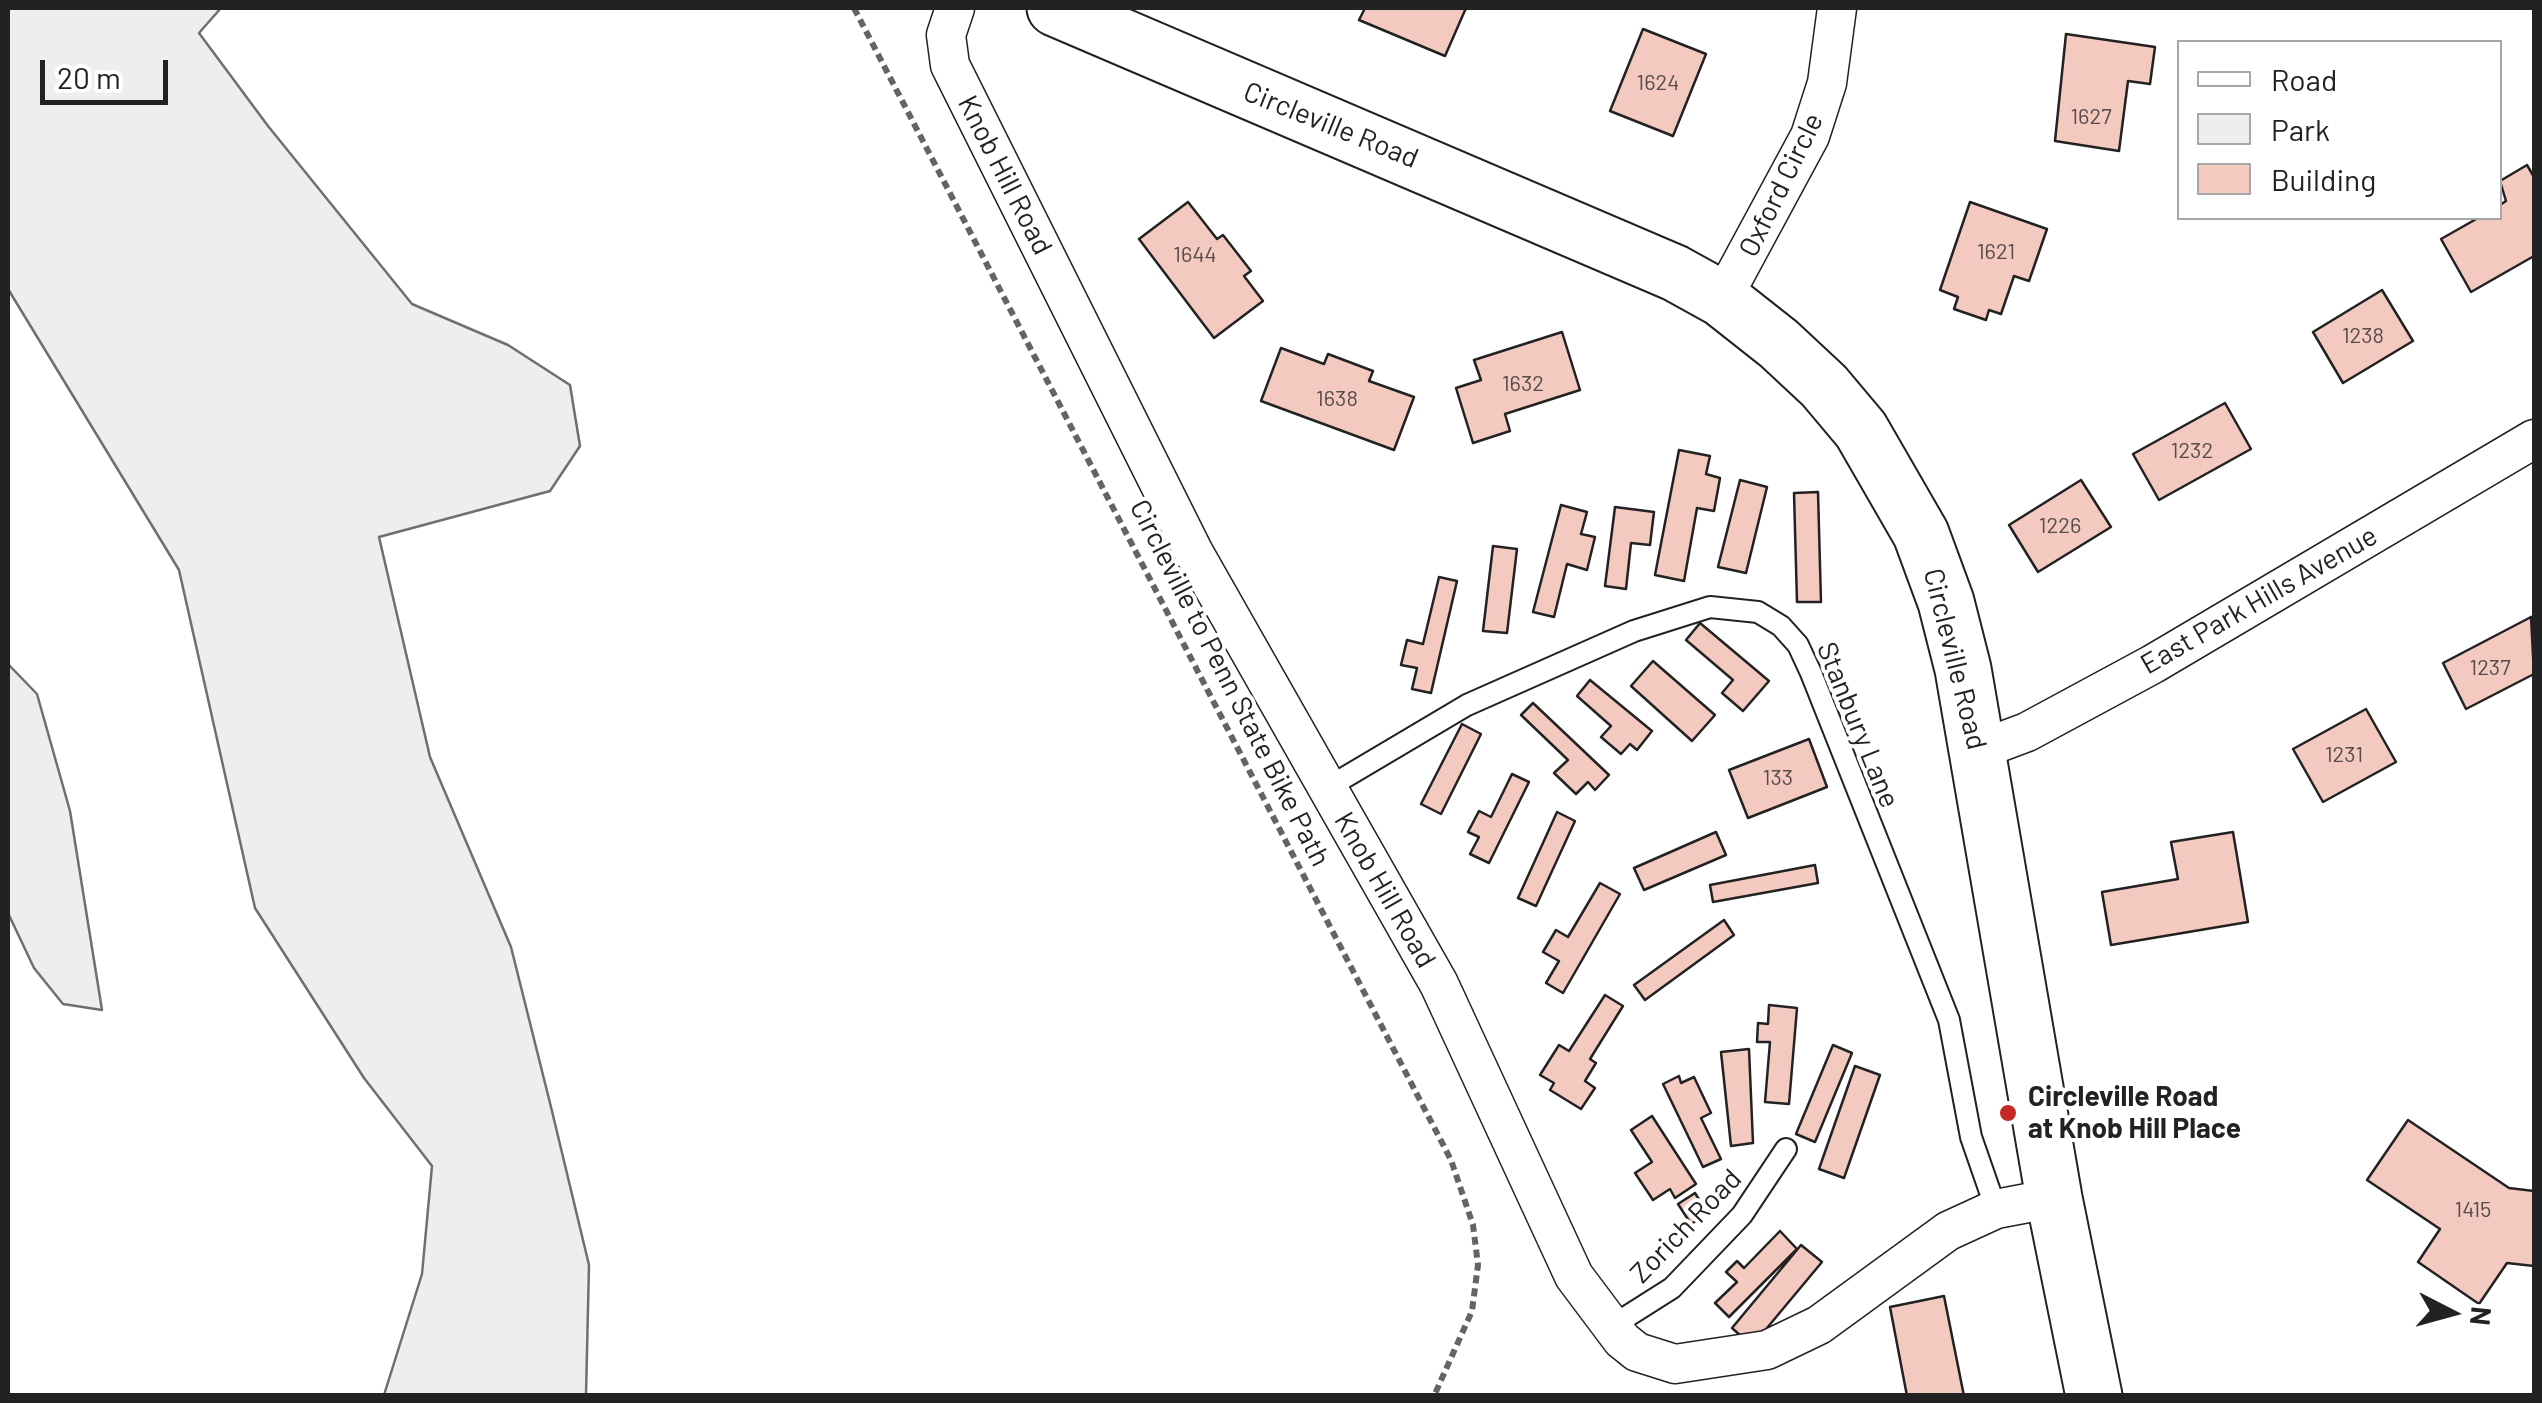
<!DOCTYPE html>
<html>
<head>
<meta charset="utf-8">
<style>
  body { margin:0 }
  #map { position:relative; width:2542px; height:1403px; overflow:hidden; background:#fff; font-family:Barlow,sans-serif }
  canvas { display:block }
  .frame { position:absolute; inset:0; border:10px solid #222; pointer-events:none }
  .legend { position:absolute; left:2177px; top:40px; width:325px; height:180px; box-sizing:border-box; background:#fff; border:2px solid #a7a7a7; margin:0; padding:12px 18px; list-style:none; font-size:30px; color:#222 }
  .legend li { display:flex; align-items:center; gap:20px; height:50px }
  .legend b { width:50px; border:2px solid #a7a7a7 }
  .north { position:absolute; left:2402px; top:1263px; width:100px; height:100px; -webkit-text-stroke:8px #fff; paint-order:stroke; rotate:96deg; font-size:28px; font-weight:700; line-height:40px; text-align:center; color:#222 }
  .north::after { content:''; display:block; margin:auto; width:35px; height:45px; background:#222; clip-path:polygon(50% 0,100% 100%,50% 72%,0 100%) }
  .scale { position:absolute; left:40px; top:60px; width:128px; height:45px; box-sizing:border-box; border:5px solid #222; border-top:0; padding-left:12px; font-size:30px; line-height:35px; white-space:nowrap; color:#222; -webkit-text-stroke:8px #fff; paint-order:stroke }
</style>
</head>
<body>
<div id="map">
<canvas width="2542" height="1403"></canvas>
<div class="frame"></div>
<ul class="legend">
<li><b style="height:12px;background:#fff"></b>Road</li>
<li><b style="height:28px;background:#eee"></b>Park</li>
<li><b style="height:28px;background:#f3c9c0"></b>Building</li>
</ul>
<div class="north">N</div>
<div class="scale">20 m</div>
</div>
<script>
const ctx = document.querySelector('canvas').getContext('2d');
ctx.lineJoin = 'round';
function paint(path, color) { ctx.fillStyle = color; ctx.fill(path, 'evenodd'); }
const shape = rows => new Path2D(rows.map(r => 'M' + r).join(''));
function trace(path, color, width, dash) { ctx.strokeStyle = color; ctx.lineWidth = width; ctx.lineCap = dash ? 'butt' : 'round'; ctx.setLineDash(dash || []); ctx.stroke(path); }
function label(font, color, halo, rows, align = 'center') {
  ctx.font = font + ' Barlow,sans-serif'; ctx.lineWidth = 8; ctx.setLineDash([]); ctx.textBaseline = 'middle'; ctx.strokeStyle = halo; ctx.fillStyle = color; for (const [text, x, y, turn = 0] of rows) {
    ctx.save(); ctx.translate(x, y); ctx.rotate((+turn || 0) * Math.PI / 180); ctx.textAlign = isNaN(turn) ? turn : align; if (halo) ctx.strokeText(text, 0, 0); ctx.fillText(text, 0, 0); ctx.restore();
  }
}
const green = shape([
  [8,8,221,8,199,33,268,126,412,304,508,345,570,385,580,446,550,491,379,537,430,757,511,947,551,1107,589,1265,586,1395,384,1395,422,1274,432,1166,364,1078,255,908,179,570,8,289,8,8],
  [8,664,37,694,70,811,102,1010,63,1004,34,968,8,913,8,664]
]);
paint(green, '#eee');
trace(green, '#6f6f6f', 2.5);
const building = shape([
  [1365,8,1466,8,1445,56,1359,20,1365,8],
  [1643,29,1706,54,1673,136,1610,111,1643,29],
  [2066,34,2155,47,2150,84,2128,81,2119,151,2055,141,2066,34],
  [2527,165,2534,177,2534,256,2471,292,2441,239,2478,218,2500,218,2500,205,2506,201,2500,181,2527,165],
  [1188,202,1217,239,1223,235,1251,271,1244,276,1263,301,1214,338,1139,239,1188,202],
  [1970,202,2047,229,2029,281,2014,276,2001,314,1989,310,1986,320,1954,309,1958,297,1940,290,1970,202],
  [2382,290,2413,341,2343,383,2313,332,2382,290],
  [1562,332,1580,390,1505,414,1510,431,1473,443,1456,388,1481,380,1474,360,1562,332],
  [1281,348,1324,364,1328,354,1373,371,1369,381,1414,397,1394,450,1261,401,1281,348],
  [2225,403,2251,449,2159,500,2133,454,2225,403],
  [1679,450,1710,456,1706,474,1720,478,1714,511,1697,508,1684,581,1655,575,1679,450],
  [1740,480,1767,487,1746,573,1718,567,1740,480],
  [2081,480,2111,527,2038,572,2009,525,2081,480],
  [1818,492,1821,602,1797,602,1794,493,1818,492],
  [1561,505,1587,512,1581,534,1595,537,1587,570,1567,564,1554,617,1533,612,1561,505],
  [1615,507,1654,512,1650,545,1631,543,1626,589,1605,586,1615,507],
  [1493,546,1517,549,1507,633,1483,631,1493,546],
  [1439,577,1457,581,1431,693,1412,689,1417,668,1401,665,1407,640,1423,644,1439,577],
  [2531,617,2534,674,2466,709,2443,663,2531,617],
  [1700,623,1769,681,1743,711,1722,693,1733,680,1686,640,1700,623],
  [1653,661,1715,715,1692,741,1631,686,1653,661],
  [1590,680,1652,731,1637,750,1630,744,1621,754,1601,737,1611,726,1577,696,1590,680],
  [1533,703,1609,775,1595,790,1588,782,1576,794,1554,773,1568,760,1521,715,1533,703],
  [2366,709,2396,762,2323,802,2293,749,2366,709],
  [1462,724,1481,734,1441,814,1421,804,1462,724],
  [1809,739,1827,787,1748,818,1729,770,1809,739],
  [1512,774,1529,782,1489,863,1470,854,1479,837,1468,832,1479,811,1491,817,1512,774],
  [1557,812,1575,821,1536,906,1518,898,1557,812],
  [1716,832,1726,855,1644,890,1634,868,1716,832],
  [2233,832,2248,922,2111,945,2102,892,2178,879,2171,842,2233,832],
  [1815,865,1818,883,1713,902,1710,885,1815,865],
  [1600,883,1620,894,1563,993,1546,983,1559,961,1543,952,1556,930,1568,937,1600,883],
  [1724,920,1734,935,1645,1000,1634,985,1724,920],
  [1605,995,1623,1006,1590,1059,1596,1063,1585,1081,1595,1088,1581,1109,1550,1090,1554,1083,1540,1075,1559,1045,1569,1051,1605,995],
  [1769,1005,1797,1008,1789,1104,1765,1102,1770,1042,1757,1042,1758,1023,1768,1024,1769,1005],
  [1833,1045,1852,1053,1815,1142,1796,1134,1833,1045],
  [1749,1049,1753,1143,1731,1146,1721,1052,1749,1049],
  [1855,1066,1880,1075,1844,1178,1819,1169,1855,1066],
  [1679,1076,1681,1083,1694,1077,1711,1113,1701,1118,1721,1159,1703,1167,1663,1084,1679,1076],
  [1652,1116,1696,1184,1675,1198,1670,1189,1653,1200,1635,1173,1652,1162,1631,1130,1652,1116],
  [2408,1120,2509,1188,2534,1191,2534,1266,2507,1263,2479,1304,2418,1262,2440,1229,2367,1180,2408,1120],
  [1695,1193,1708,1214,1691,1224,1678,1204,1695,1193],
  [1780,1231,1797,1249,1729,1317,1715,1303,1737,1282,1726,1272,1737,1261,1744,1268,1780,1231],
  [1801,1245,1822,1262,1752,1346,1732,1328,1801,1245],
  [1944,1296,1964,1396,1907,1396,1890,1307,1944,1296]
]);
paint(building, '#f3c9c0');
trace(building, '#222', 2.5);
const lane = shape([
  [1327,788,1467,705,1634,631,1710,607,1758,612,1781,626,1798,645,1811,673,1949,1020,1971,1137,1996,1209],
  [1612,1326,1672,1288,1742,1215,1786,1149]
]);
const street = shape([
  [955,8,946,35,950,65,1194,553,1439,984,1574,1276,1622,1340,1637,1352,1675,1364,1767,1350,1819,1325,1948,1231,1996,1209,2054,1198],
  [1722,299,1810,136,1827,83,1837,8],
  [1979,750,2027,732,2153,664,2534,439]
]);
const secondary = shape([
  [1055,8,1675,273,1722,299,1779,344,1824,386,1861,430,1921,534,1946,602,1963,669,2054,1198,2094,1396]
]);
trace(lane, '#222', 24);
trace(street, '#222', 41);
trace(secondary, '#222', 59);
trace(shape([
  [854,8,1451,1160,1473,1225,1478,1265,1472,1311,1434,1396]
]), '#646464', 6, [8, 5]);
trace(lane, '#fff', 20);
trace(street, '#fff', 38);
trace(secondary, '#fff', 55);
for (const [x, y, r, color] of [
  [2008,1113,10,"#c62828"]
]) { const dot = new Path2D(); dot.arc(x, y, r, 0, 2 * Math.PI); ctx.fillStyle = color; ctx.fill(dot); trace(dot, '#fff', 4); }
label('22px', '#564c4a', null, [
  ["1624",1658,83],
  ["1627",2091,117],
  ["1621",1996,252],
  ["1644",1195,255],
  ["1238",2363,336],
  ["1632",1523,384],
  ["1638",1337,399],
  ["1232",2192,451],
  ["1226",2060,526],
  ["1237",2490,668],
  ["1231",2344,755],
  ["133",1778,778],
  ["1415",2473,1210]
]);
label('28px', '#222', '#fff', [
  ["Circleville Road",1331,125,22],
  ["Knob Hill Road",1005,175,63],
  ["Oxford Circle",1781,185,-64],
  ["East Park Hills Avenue",2259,600,-30],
  ["Circleville Road",1955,659,76],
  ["Circleville to Penn State Bike Path",1230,683,63],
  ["Stanbury Lane",1858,725,68],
  ["Knob Hill Road",1385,890,60],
  ["Zorich Road",1686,1226,-46]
]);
label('bold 28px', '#222', '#fff', [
  ["Circleville Road",2028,1097],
  ["at Knob Hill Place",2028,1129]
], 'left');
</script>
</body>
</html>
